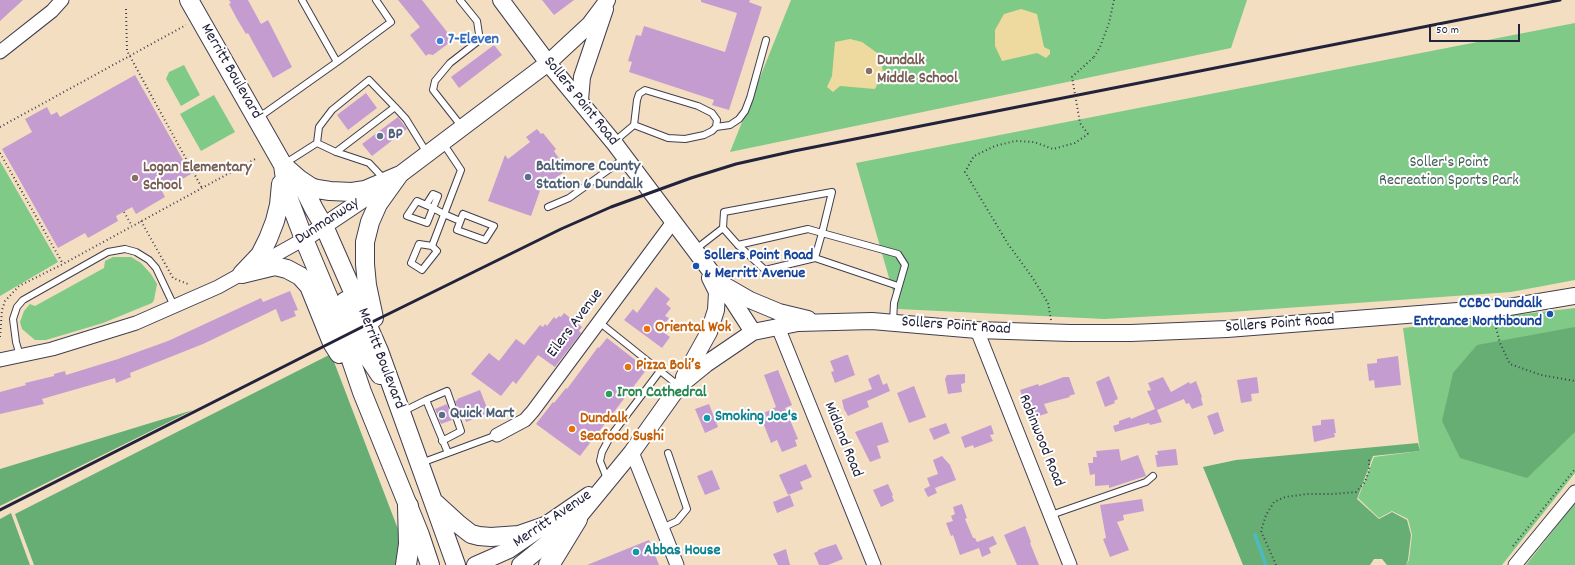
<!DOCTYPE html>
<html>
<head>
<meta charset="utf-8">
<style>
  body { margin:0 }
  #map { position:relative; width:1575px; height:565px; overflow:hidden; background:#f3dec2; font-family:Dekko,sans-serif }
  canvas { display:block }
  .scale { position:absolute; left:1429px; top:24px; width:91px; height:18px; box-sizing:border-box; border:2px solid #22223b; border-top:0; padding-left:5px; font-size:12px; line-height:14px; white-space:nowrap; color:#22223b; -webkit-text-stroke:3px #fff; paint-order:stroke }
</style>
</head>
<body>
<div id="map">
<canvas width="1575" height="565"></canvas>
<div class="scale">50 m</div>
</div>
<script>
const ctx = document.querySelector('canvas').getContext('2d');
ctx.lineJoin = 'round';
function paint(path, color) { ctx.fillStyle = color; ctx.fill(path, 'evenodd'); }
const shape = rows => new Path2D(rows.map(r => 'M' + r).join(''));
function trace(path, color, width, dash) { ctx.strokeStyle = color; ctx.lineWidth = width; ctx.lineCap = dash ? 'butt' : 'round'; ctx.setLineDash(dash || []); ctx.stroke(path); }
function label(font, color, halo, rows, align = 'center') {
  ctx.font = font + ' Dekko,sans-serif'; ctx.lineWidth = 4; ctx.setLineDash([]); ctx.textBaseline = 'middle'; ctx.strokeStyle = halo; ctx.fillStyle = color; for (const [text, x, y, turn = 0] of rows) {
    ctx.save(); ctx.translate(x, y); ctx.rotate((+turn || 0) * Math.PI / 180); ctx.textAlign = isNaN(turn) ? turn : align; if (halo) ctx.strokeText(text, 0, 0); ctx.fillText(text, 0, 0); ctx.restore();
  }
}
paint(shape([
  [791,0,1247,0,1231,48,730,152],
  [1575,23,1575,280,1511,292,1230,312,1104,319,898,309,856,163],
  [184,65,200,95,181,106,166,79,169,72],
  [214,95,235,132,201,151,180,114],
  [0,161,58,262,0,296,0,298],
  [113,257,131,257,141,263,151,274,157,284,154,300,152,303,103,323,46,340,35,340,22,329,20,322,24,311,30,304,35,306,104,268,105,261],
  [1575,308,1575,473,1502,565,1406,565,1409,560,1412,535,1408,519,1392,511,1379,518,1358,498,1374,457,1420,451,1403,328],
  [1575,503,1575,565,1526,565]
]), '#7fca87');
paint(shape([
  [1575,327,1575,432,1527,478,1460,458,1442,421,1453,373,1477,345],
  [331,354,401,537,399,565,34,565,15,514],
  [193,410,0,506,0,469],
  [1418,443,1420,451,1373,456,1357,499,1379,519,1392,512,1407,520,1411,535,1408,560,1406,565,1387,565,1382,559,1374,559,1370,565,1243,565,1203,467,1236,460],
  [11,513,30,565,0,565,0,519]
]), '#67ae74');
paint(shape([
  [1021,9,1037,14,1044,47,1050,50,1050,54,1046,58,1037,53,1002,61,995,46,995,30,1004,14],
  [850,39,862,42,880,55,883,72,875,89,840,86,833,92,827,87,832,76,835,42]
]), '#eeda9e');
trace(shape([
  [1255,535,1266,565]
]), '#4cbac3', 3.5);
paint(shape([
  [0,0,23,0,0,21],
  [229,0,248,0,261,24,268,20,292,67,273,78,254,44,248,33,246,34,237,19,229,4,231,3],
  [398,0,422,0,451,37,448,39,449,43,433,55,428,54,426,56,410,35,420,27],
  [542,0,574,0,554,15],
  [701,0,750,0,749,2,762,7,729,110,712,105,714,100,629,72,632,62,628,61,636,35,641,36,644,26,725,52,737,13,701,2],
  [494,45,502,55,459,88,451,77],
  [135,75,191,174,162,191,165,197,136,214,132,207,116,216,118,221,88,238,85,233,58,248,2,149,32,132,25,119,47,107,51,115,57,112,60,117],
  [366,93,377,108,348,130,337,115],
  [398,117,407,129,372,156,362,144],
  [537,129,541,134,543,133,556,149,554,151,567,170,541,188,531,216,488,201,505,155,508,159,530,142,526,137],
  [656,287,670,299,666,304,671,308,665,316,669,318,660,330,670,337,662,348,624,320,633,309,637,313],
  [290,291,298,310,294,311,296,316,281,322,276,309,203,344,130,373,131,377,116,383,115,378,42,399,44,404,0,414,0,392,26,385,25,383,54,376,54,374,65,371,66,375,118,359,168,341,261,298,263,302],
  [564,313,582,327,579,331,581,333,555,367,538,355,516,384,513,381,501,396,471,374,489,353,499,361,516,339,524,345,540,325,543,327,545,324,547,326,554,317,556,319,559,316,561,317],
  [607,338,647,369,580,456,536,424,553,402,554,403,566,388,567,389,598,347,599,348],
  [846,355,848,355,855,375,835,383,831,372,834,371,830,361],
  [1398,356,1401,385,1375,388,1374,380,1369,381,1367,364,1377,363,1377,359],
  [778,370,792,405,785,408,798,439,795,440,797,446,782,452,777,440,771,443,760,415,776,407,764,375],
  [879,374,883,385,887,383,890,391,867,401,869,407,848,416,844,409,842,400,872,389,868,379],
  [965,374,965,383,961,384,962,392,948,394,945,379,947,375],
  [1109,376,1118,399,1114,401,1115,403,1105,407,1096,382],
  [1064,377,1069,377,1075,394,1069,396,1070,397,1044,404,1048,413,1033,418,1032,414,1029,415,1020,390,1038,384,1039,386],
  [1163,377,1171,392,1189,382,1190,384,1196,381,1202,397,1201,398,1203,405,1192,409,1189,403,1186,404,1184,399,1157,410,1162,422,1150,425,1149,423,1115,432,1113,426,1119,424,1119,421,1130,417,1131,419,1155,409,1147,391,1151,390,1148,383],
  [1257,377,1259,393,1251,394,1252,401,1241,403,1237,380],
  [914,386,926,417,909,423,897,393],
  [480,390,489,413,466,422,464,416,461,417,455,401,458,400,457,399],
  [447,404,452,420,441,424,435,409],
  [709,404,718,427,705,433,695,409],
  [1218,412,1224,431,1214,435,1207,416],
  [1334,419,1336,433,1334,433,1335,437,1314,442,1312,426,1321,425,1321,420],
  [882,422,889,442,877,446,881,458,870,462,855,432],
  [946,423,950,433,934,440,929,429],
  [991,425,994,434,990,435,993,441,974,448,973,445,965,448,961,437],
  [1119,449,1121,461,1138,455,1146,476,1109,488,1109,485,1095,486,1095,474,1090,475,1088,463,1093,463,1093,457,1097,457,1096,451],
  [1176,449,1178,465,1157,467,1155,455,1158,455,1157,451],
  [942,456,950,465,956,480,935,488,937,493,928,497,924,489,930,486,927,478,938,474,933,460],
  [806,464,812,477,800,482,803,489,788,495,779,475],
  [712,470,720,489,705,495,697,476],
  [888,484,893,495,892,496,894,501,881,507,873,490],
  [790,495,794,506,777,513,773,502],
  [1142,499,1144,511,1123,515,1124,520,1117,522,1129,550,1110,557,1103,539,1106,538,1100,505],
  [962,504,967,518,965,519,973,538,975,538,977,542,993,536,997,544,989,548,991,553,982,557,979,548,960,555,953,535,951,536,946,523,953,521,951,516,955,514,953,507],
  [1025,526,1031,542,1030,543,1039,565,1017,565,1004,535],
  [649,540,659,565,587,565],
  [836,544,843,559,828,565,819,565,814,553,818,551,818,550],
  [786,549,790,565,778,565,773,554]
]), '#c59cd0');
const service = shape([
  [460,0,477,21,479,34,477,42,450,63,435,81,433,90,462,127],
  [337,62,391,22,376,0],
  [258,118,337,62,302,0],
  [716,127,730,125,739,119,745,111,750,98,766,40],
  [615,141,634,125,637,100,639,94,645,90,698,106,712,113,717,120,716,127,712,131,704,135,685,139,668,138,634,125],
  [317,143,319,127,332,110,369,80,395,107],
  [336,152,395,107,406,119,427,153],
  [284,164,317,143,336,152,369,163,385,180],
  [426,205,433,194,438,196,433,208,427,223,407,216,417,201,426,205,433,208,444,214,460,221],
  [548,207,569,198,625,158],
  [463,214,494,226,485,240,457,230,463,214],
  [723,228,738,245,765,270,815,258],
  [432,246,419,244,411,263,422,270,437,251,432,246,461,170,443,143],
  [696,249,723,228,724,212,832,192,822,233,808,229,738,245],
  [599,322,679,386],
  [893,322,894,303,905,265,898,254,822,233,815,258,898,286],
  [20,356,16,342,13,319,17,307,23,300,108,252,125,249,136,252,149,260,156,268,174,306],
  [426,400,447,391,461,431,442,441],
  [402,412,426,400,448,453],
  [421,463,497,435],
  [608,481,600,461,602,452,610,437,660,371],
  [1051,515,1146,482,1153,476],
  [662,528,677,521,687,509,668,453]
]);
const minor = shape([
  [0,52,52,11,62,0],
  [778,327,874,565],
  [977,330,1070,565],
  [0,360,52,349,136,323,218,287,304,239],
  [497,435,525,420,533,411,673,222],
  [632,452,677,565],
  [1515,565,1575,492]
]);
const tertiary = shape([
  [501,0,548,63,615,144,733,301,753,332],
  [580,100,582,77,605,9],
  [304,239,398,176,548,63,590,24,605,4,607,0],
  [724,285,750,300,779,312,808,319],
  [684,377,709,332,716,310,717,292,710,278],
  [475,565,509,550,589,495],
  [520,565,577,519,632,452,679,386,706,364,753,332,798,323,872,321,977,330,1070,333,1131,333,1227,329,1509,307,1575,296]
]);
const secondary = shape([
  [189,0,283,165,299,179,314,209,324,226,379,351,456,565],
  [283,165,287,194,304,239,335,313,362,392,420,535,430,565],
  [299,179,311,187,317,189,330,191,352,192,365,190,398,176],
  [242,274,275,266,287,269,300,276,309,286,332,343,339,354],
  [242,274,260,255,268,239,275,221,279,205,281,184],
  [345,301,366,354,380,375],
  [374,318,367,285,365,264,365,242,370,222,378,204,398,176],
  [435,503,457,523,471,534,479,536,491,537,519,535,545,526]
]);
const primary = shape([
  [406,565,409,544,408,506],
  [549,565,577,519]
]);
trace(service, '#413e4f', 8);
trace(minor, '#413e4f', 15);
trace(tertiary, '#413e4f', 18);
trace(secondary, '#413e4f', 20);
trace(primary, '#413e4f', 22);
trace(shape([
  [126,9,127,51,202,188],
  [1094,57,1100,47,1109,23,1114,0],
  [0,127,186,25],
  [0,153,63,264],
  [124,212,132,226],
  [141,221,173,278,188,284],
  [1051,320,1048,303,1032,277,1008,244,965,172,974,156,995,146,1015,141,1034,142,1053,149,1075,143,1088,134],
  [1496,328,1500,343,1510,364,1541,375,1575,381],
  [0,337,2,310,5,301,19,286,63,264,257,158],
  [1513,546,1575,469],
  [1276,565,1261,531,1266,515,1274,502,1285,497,1307,494,1333,494,1356,492,1365,482,1369,471,1369,459]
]), '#413e4f', 2, [1, 3]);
trace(service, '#fff', 6);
trace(minor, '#fff', 13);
trace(tertiary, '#fff', 16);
trace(secondary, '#fff', 18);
trace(primary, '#fff', 20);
trace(shape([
  [0,510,368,324,561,229,611,207,691,178,736,164,794,151,1560,0]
]), '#22223b', 3);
trace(shape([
  [1088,134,1080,123,1072,77,1094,57]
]), '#413e4f', 2, [1, 3]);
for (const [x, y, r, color] of [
  [440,41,4,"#3f7fe0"],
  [869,71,4,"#8d6e63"],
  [380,136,4,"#5c6f8a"],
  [528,177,4,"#5c6f8a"],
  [135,178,4,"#8d6e63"],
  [696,266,4,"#1a4fb4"],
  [1550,314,4,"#1a4fb4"],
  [647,329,4,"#e8710a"],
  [628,367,4,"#e8710a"],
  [609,394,4,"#2e9e5b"],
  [442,415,4,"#5c6f8a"],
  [707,418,4,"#0f9aa8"],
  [572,429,4,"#e8710a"],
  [636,552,4,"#0f9aa8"]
]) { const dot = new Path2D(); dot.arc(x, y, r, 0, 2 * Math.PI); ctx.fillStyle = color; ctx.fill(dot); trace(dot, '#fff', 1.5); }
label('bold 16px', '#366cbe', '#fff', [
  ["7-Eleven",448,41]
], 'left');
label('bold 16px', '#785e54', '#fff', [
  ["Dundalk",877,62],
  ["Middle School",877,80],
  ["Logan Elementary",143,169],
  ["School",143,187]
], 'left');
label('16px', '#22223b', '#fff', [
  ["Merritt Boulevard",230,72,60],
  ["Sollers Point Road",580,102,51],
  ["Dunmanway",328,222,-33],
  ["Eilers Avenue",576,324,-53],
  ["Sollers Point Road",1280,325,-4],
  ["Sollers Point Road",956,327,4],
  ["Merritt Boulevard",380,359,69],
  ["Midland Road",842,440,68],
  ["Robinwood Road",1040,441,68],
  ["Merritt Avenue",553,520,-34]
]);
label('bold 16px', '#4e5e75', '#fff', [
  ["BP",388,136],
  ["Baltimore County",536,168],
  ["Station 6 Dundalk",536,186],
  ["Quick Mart",450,415]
], 'left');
label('16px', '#435d56', '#fff', [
  ["Soller's Point",1449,164],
  ["Recreation Sports Park",1449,182]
]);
label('bold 16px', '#164399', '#fff', [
  ["Sollers Point Road",704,257],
  ["& Merritt Avenue",704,275],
  ["CCBC Dundalk",1542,305,"right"],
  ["Entrance Northbound",1542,323,"right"]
], 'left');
label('bold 16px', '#c56008', '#fff', [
  ["Oriental Wok",655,329],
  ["Pizza Boli’s",636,367],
  ["Dundalk",580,420],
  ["Seafood Sushi",580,438]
], 'left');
label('bold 16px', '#27864d', '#fff', [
  ["Iron Cathedral",617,394]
], 'left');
label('bold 16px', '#0d838f', '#fff', [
  ["Smoking Joe's",715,418],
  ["Abbas House",644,552]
], 'left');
</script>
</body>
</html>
